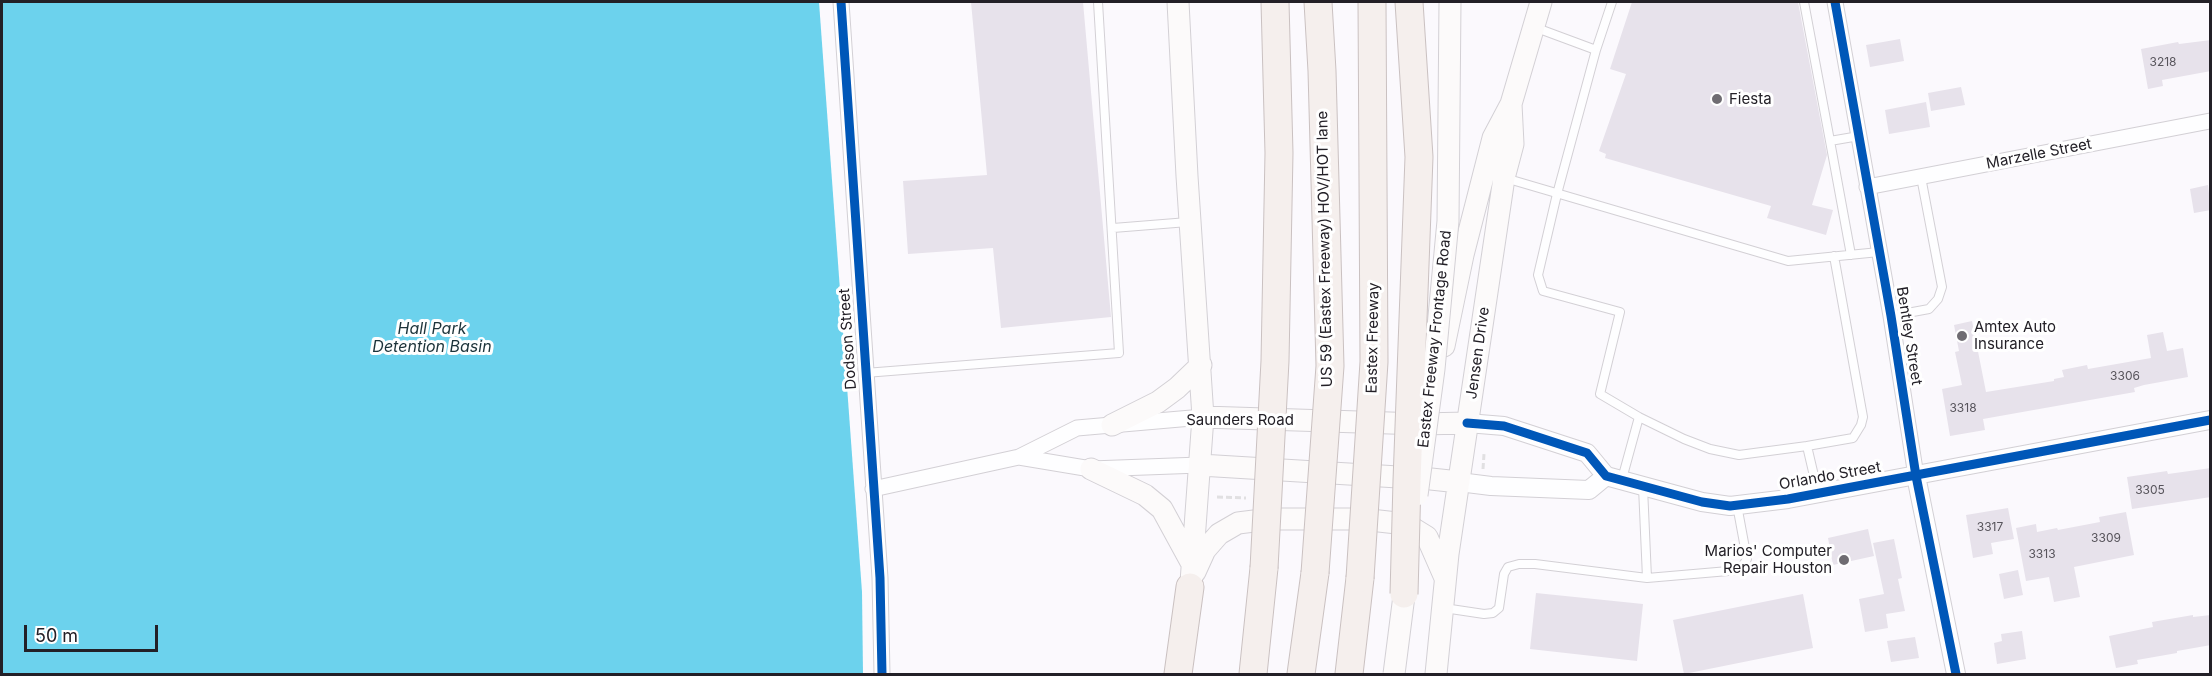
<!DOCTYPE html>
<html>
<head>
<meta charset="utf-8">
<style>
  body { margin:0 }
  #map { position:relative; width:2212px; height:676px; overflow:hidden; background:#fbf9fd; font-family:Inter,sans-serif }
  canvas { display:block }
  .frame { position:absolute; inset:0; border:3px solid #232027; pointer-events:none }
  .scale { position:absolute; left:24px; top:625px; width:134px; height:27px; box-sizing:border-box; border:3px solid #232027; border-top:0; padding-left:8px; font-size:18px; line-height:21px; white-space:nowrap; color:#232027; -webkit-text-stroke:4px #fff; paint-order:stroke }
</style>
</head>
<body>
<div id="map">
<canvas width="2212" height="676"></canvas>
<div class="frame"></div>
<div class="scale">50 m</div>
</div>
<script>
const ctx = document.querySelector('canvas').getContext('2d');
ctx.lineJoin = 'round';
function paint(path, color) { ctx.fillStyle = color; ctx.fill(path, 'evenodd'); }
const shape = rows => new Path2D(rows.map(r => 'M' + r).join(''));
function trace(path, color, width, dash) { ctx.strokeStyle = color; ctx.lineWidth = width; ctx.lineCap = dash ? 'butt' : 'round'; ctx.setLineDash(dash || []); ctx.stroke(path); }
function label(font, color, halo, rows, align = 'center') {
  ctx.font = font + ' Inter,sans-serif'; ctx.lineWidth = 6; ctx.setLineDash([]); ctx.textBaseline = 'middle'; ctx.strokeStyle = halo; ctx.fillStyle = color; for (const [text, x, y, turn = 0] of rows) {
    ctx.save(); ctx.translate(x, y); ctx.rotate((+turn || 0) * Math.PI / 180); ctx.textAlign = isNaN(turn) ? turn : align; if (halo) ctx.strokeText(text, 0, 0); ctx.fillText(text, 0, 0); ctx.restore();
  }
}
paint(shape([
  [2,2,819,2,862,592,863,674,2,674]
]), '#6cd2ed');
paint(shape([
  [971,2,1083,2,1111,317,1001,328,993,248,908,254,903,181,987,175],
  [1632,2,1798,2,1827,155,1812,205,1833,210,1826,235,1767,218,1771,206,1605,158,1606,154,1599,151,1626,74,1610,69],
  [1900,39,1904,61,1870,67,1866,45],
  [2211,40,2211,71,2162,80,2163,86,2148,89,2141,49,2178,42,2179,44],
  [1961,87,1965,105,1931,111,1928,93],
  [1926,102,1930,127,1889,134,1885,110],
  [2208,185,2211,210,2194,213,2190,189],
  [1972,321,1986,392,2054,381,2054,379,2064,377,2062,370,2087,365,2088,369,2151,358,2147,335,2163,332,2167,351,2183,348,2188,377,2144,385,2134,388,2135,392,1983,419,1985,430,1950,436,1942,389,1962,385,1955,352,1959,351,1954,325],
  [2211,468,2211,497,2132,509,2127,477,2167,471,2168,474],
  [2008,508,2014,539,1991,543,1993,554,1973,558,1966,515],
  [2126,512,2134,555,2074,567,2080,597,2054,602,2049,577,2026,581,2016,528,2036,524,2037,532,2057,528,2058,530,2100,522,2099,517],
  [1868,529,1874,556,1833,565,1828,538],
  [1894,539,1902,578,1898,579,1905,611,1886,614,1888,628,1865,632,1859,599,1884,594,1873,543],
  [2018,570,2023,595,2004,599,1999,574],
  [1536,593,1643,604,1637,661,1530,649],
  [1803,594,1813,648,1684,674,1673,620],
  [2193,615,2193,617,2211,615,2211,645,2177,651,2177,653,2137,660,2138,664,2116,668,2109,636,2153,627,2152,622],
  [2022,631,2026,659,1997,664,1994,643,2002,641,2001,634],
  [1915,637,1919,658,1891,662,1887,641]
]), '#e7e2eb');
const service = shape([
  [1804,2,1830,141],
  [1534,27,1596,50,1557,194,1538,275,1543,291,1620,312,1600,394,1639,417,1684,439,1710,449,1739,455,1807,446,1818,493],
  [1596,50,1612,2],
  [1505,178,1788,261,1879,252],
  [1113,228,1188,222],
  [1851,255,1830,141,1859,136],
  [1891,316,1929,309,1938,299,1942,287,1921,177],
  [865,373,1119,353,1098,2],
  [1807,446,1853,438,1861,425,1863,417,1834,256],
  [1622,479,1639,417],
  [1643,487,1647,578],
  [1444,608,1484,614,1493,613,1499,608,1504,574,1508,567,1519,564,1535,564,1647,578,1740,570,1747,559,1737,505]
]);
const minor = shape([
  [841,2,880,578,882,674],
  [1835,2,1891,316,1916,476],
  [1867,187,2210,121],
  [1019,457,1091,469,1200,465],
  [873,489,1019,457,1077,428,1203,417]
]);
const tertiary = shape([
  [1467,423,1504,426,1587,453,1606,476,1702,502,1730,506,1788,499,2210,420],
  [1916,476,1956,674],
  [1459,482,1491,486,1589,490,1606,476]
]);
const secondary = shape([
  [1178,2,1187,176,1203,417,1191,582,1187,600],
  [1444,346,1463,255,1493,138,1511,104,1541,2],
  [1203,417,1421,424,1467,423],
  [1112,425,1158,402,1177,388,1201,365],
  [1200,465,1431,479,1459,482],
  [1091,469,1145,495,1162,509,1192,564],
  [1195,572,1205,550,1219,534,1238,523,1270,519,1361,519,1406,524,1427,537,1445,578],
  [1436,674,1448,554,1504,178,1513,144,1511,104]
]);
const motorway = shape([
  [1178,674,1190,587],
  [1253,674,1264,568],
  [1301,674,1315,573],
  [1349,674,1360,578]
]);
trace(service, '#d3d0d5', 10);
trace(minor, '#d3d0d5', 17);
trace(tertiary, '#d3d0d5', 20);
trace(secondary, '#d3d0d5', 23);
trace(motorway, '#cac1c1', 29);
trace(shape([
  [1483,469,1484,454],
  [1217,497,1246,498]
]), '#e1e0e2', 3, [6, 3]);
trace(service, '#fefeff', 8);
trace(minor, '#fefeff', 15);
trace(tertiary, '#fefeff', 18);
trace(secondary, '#fcfafa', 21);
trace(motorway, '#f5efed', 27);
const secondaryBridge = shape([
  [1417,495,1434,369,1448,221,1450,2],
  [1394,674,1406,580]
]);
const motorwayBridge = shape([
  [1264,568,1275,361,1279,153,1275,2],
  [1315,573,1330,366,1322,71,1318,2],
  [1360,578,1374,362,1372,2],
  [1404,594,1407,481,1419,157,1409,2]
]);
trace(secondaryBridge, '#d3d0d5', 23, []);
trace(motorwayBridge, '#cac1c1', 29, []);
trace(secondaryBridge, '#fcfafa', 21);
trace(motorwayBridge, '#f5efed', 27);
trace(shape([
  [841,2,880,578,882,674],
  [1835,2,1891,316,1916,476,1956,674],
  [1467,423,1504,426,1587,453,1606,476,1702,502,1730,506,1788,499,2210,420]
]), '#0057b8', 9);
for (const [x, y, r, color] of [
  [1717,99,6,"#6f6c72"],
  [1962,336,6,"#6f6c72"],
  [1844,560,6,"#6f6c72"]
]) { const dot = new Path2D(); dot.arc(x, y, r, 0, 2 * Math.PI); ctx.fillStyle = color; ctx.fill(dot); trace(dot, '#fff', 2); }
label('12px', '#57545b', null, [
  ["3218",2163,62],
  ["3306",2125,376],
  ["3318",1963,408],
  ["3305",2150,490],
  ["3317",1990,527],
  ["3309",2106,538],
  ["3313",2042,554]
]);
label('15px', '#232027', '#fff', [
  ["Fiesta",1729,99],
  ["Amtex Auto",1974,327],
  ["Insurance",1974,344],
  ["Marios' Computer",1832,551,"right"],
  ["Repair Houston",1832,568,"right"]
], 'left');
label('15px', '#232027', '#fff', [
  ["Marzelle Street",2039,154,-11],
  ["US 59 (Eastex Freeway) HOV/HOT lane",1325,249,-91],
  ["Bentley Street",1909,336,81],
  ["Eastex Freeway",1373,338,-89],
  ["Dodson Street",848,339,-94],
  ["Eastex Freeway Frontage Road",1435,339,-84],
  ["Jensen Drive",1478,353,-82],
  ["Saunders Road",1240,420],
  ["Orlando Street",1830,476,-10]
]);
label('italic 16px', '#1c333a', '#fff', [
  ["Hall Park",432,329],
  ["Detention Basin",432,347]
]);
</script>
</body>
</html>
